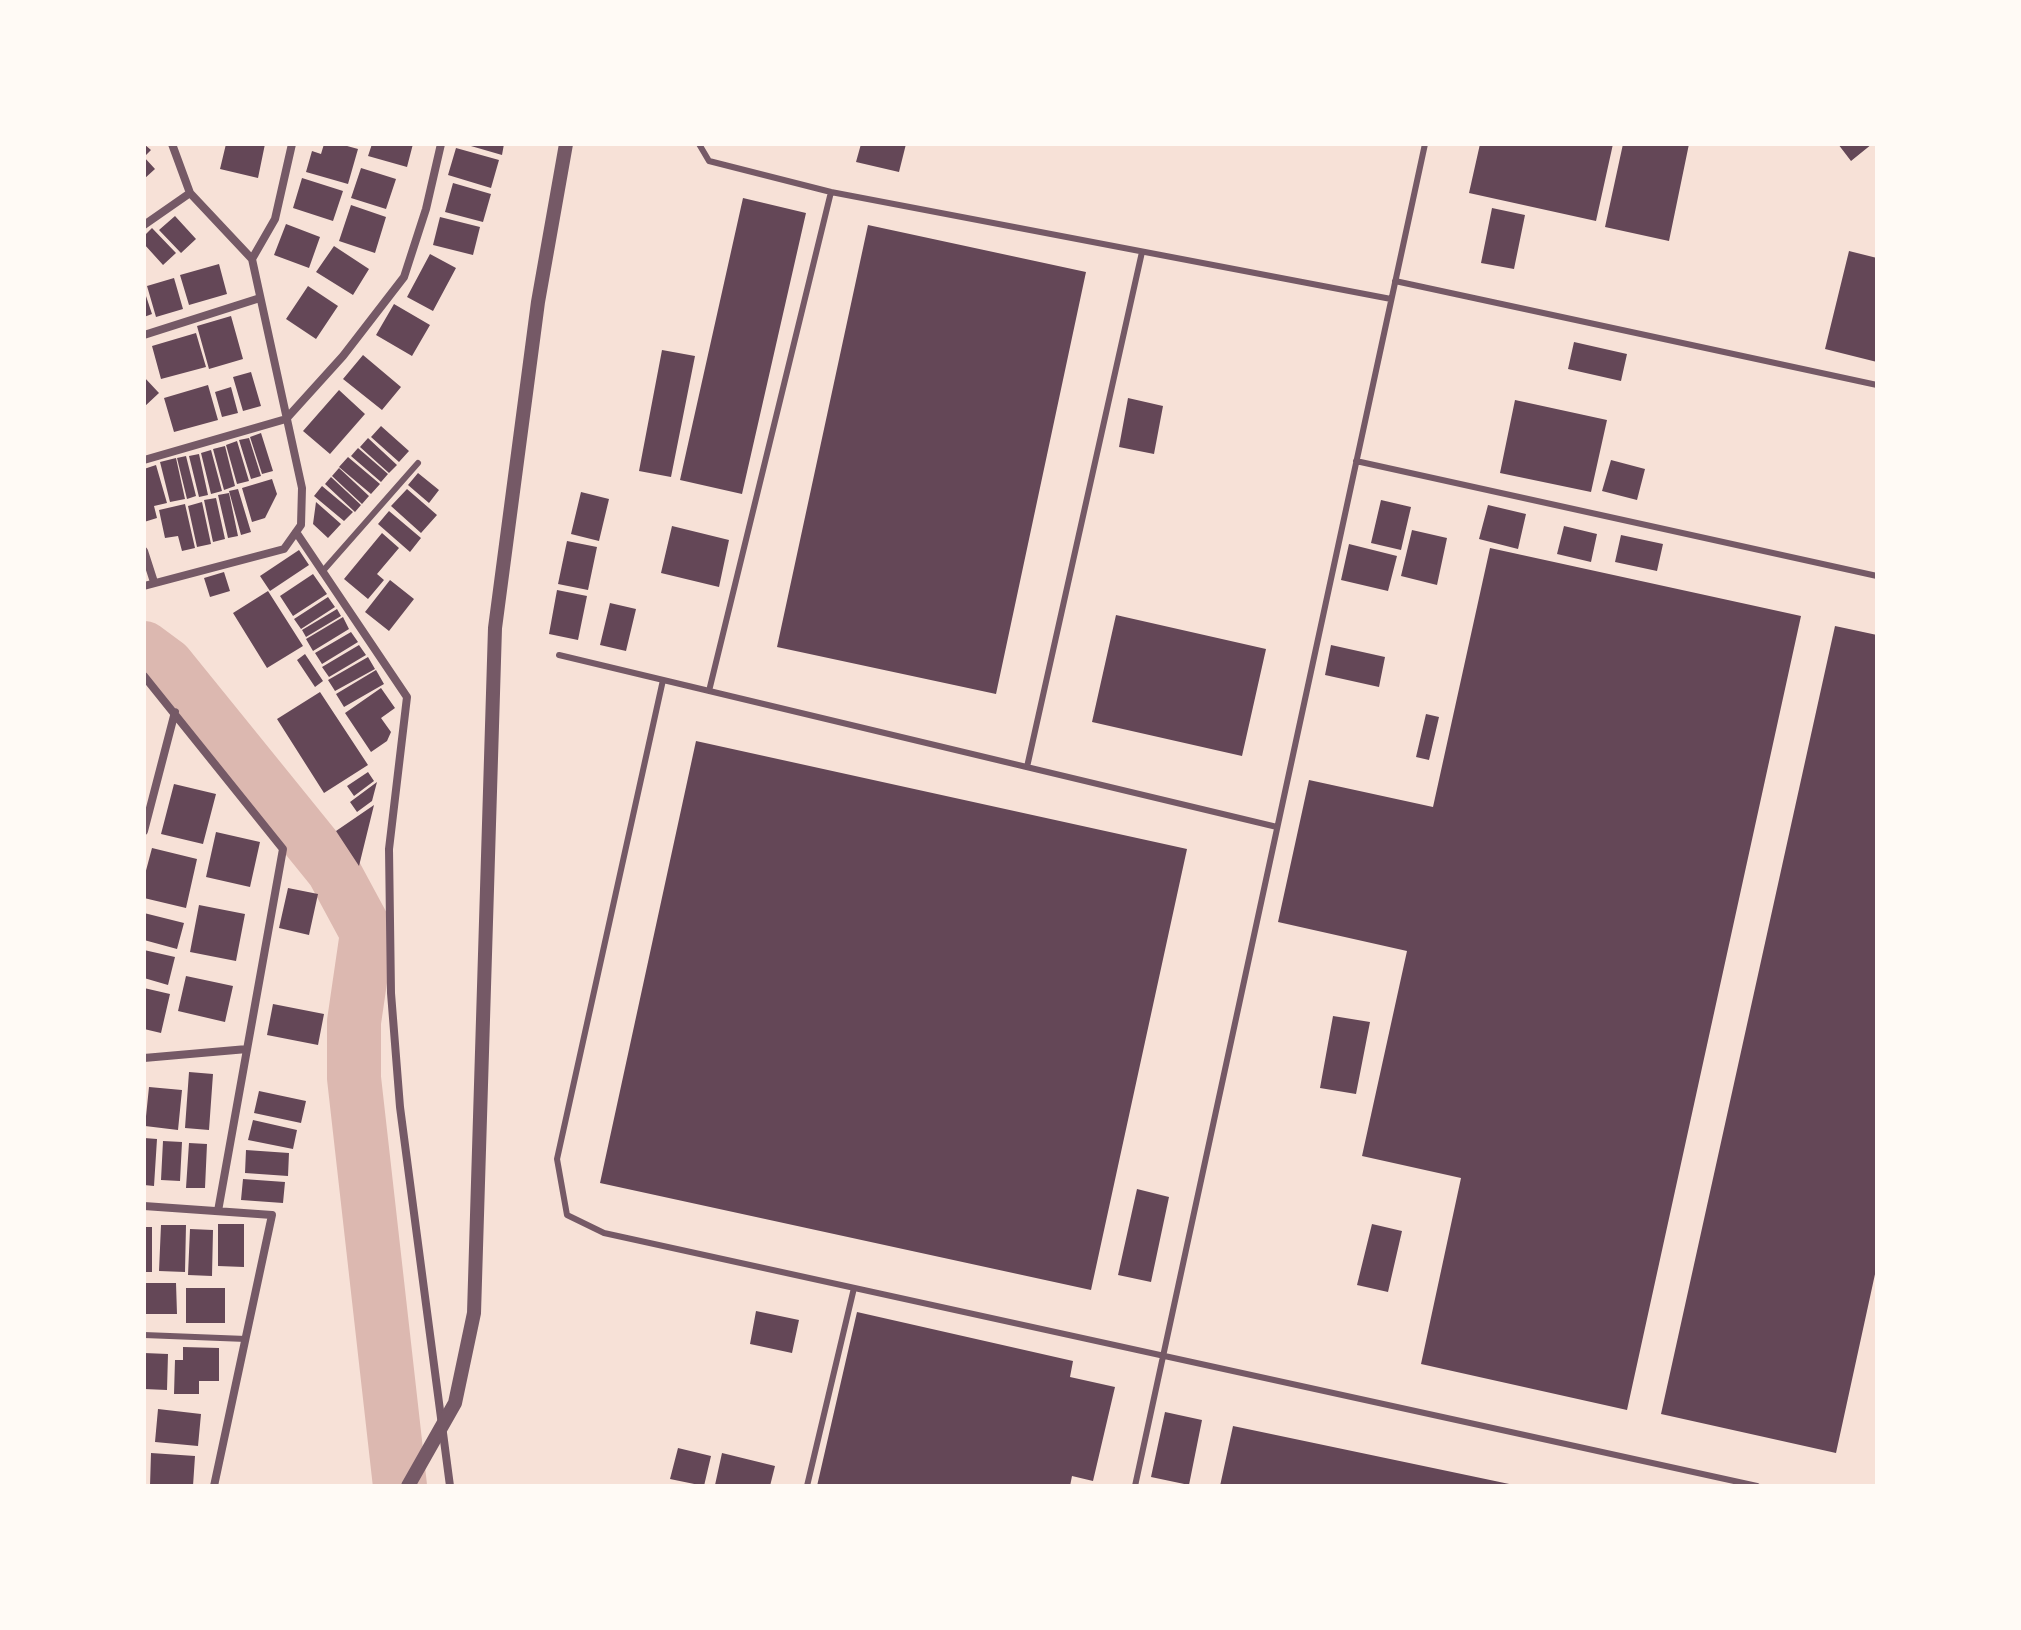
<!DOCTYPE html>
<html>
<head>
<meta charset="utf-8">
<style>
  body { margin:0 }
  #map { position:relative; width:2021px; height:1630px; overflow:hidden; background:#f7e1d7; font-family:"PT Sans Narrow",sans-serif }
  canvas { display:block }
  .frame { position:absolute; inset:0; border:146px solid #fffaf5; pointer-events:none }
</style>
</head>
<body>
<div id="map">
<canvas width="2021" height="1630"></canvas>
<div class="frame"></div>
</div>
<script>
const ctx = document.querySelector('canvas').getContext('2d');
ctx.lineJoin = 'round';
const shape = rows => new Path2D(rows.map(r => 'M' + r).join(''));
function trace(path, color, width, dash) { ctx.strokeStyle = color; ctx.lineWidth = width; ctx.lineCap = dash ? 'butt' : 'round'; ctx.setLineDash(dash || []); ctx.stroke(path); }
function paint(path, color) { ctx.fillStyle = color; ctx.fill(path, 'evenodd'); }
trace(shape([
  [144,648,167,665,333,870,367,933,354,1022,354,1078,400,1486]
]), '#dcb8b0', 54);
paint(shape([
  [144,144,151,150,144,157,155,169,144,179],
  [226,144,265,144,258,178,220,169],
  [324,144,340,144,358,149,348,184,306,172,312,151,321,154],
  [372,144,413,144,407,167,368,156],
  [464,144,504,144,502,155],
  [861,144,906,144,899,172,856,162],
  [1480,144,1613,144,1596,221,1469,193],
  [1623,144,1689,144,1669,241,1605,227],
  [1838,144,1872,144,1851,161],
  [456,148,499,160,491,188,448,175],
  [361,168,396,179,386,209,351,198],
  [302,178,343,191,333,221,293,208],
  [453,183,491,194,483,222,445,212],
  [743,198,806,213,742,494,680,480],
  [351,205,386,217,375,253,339,241],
  [1492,208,1525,215,1514,269,1481,263],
  [175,216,196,239,181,253,159,230],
  [440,217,480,227,473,255,433,245],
  [286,224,320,237,309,268,274,255],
  [868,225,1086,272,996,694,777,647],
  [152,228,176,253,163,265,144,244,144,236],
  [334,246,369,269,353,295,316,272],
  [1849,251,1877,258,1877,362,1825,349],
  [430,254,456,268,433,311,407,297],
  [219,264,227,294,189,305,180,275],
  [174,278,183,309,156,317,147,286],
  [308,286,338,306,316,339,286,319],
  [144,290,152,314,144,317],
  [394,304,430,325,412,356,376,335],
  [231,316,243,359,209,369,197,326],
  [196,333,206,367,161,379,152,346],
  [1574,342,1627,354,1621,381,1568,369],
  [662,350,695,356,671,477,639,471],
  [363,355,401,387,382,410,343,379],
  [251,372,261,406,243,411,233,377],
  [144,377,159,393,144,407],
  [208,385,218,420,174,432,164,398],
  [231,387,238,413,222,417,215,392],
  [339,390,365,414,330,454,303,431],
  [1128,398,1163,406,1154,454,1119,447],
  [1515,400,1607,420,1591,492,1500,473],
  [381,426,409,451,399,462,371,437],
  [261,433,273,471,262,474,250,437],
  [249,438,261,476,251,479,239,440],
  [368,438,397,465,389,473,360,447],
  [237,441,249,481,237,484,226,445],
  [225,446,235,486,224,490,213,449],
  [358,448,388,474,381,482,351,456],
  [211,450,222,491,211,494,201,453],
  [199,454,208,495,199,497,189,456],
  [186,456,196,496,187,499,177,458],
  [348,457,380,484,371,494,339,467],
  [176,458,185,499,170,502,160,462],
  [1611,460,1645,469,1637,500,1602,491],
  [156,465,167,503,154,506,157,518,144,522,144,469],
  [339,468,369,496,362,504,332,476],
  [418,473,439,490,429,503,408,485],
  [331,477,361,505,355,512,325,484],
  [272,479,277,494,265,518,252,522,242,488],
  [322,486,353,512,344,521,314,496],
  [238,489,251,532,241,535,229,491],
  [407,489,437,515,421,533,391,506],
  [581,492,609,499,599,541,571,534],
  [229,493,238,536,228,538,218,495],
  [216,498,225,539,213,542,204,500],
  [1381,500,1411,507,1401,550,1371,543],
  [202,502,211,544,197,547,188,506],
  [316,502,341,524,328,538,313,524],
  [185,504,195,548,182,551,178,536,165,538,159,510],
  [1488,505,1526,514,1518,549,1479,539],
  [389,511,421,538,410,552,378,524],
  [672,526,729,540,719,587,661,573],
  [1564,526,1597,534,1591,562,1557,554],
  [1412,530,1447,538,1437,585,1401,576],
  [382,533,399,548,377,574,384,580,368,599,344,579],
  [1621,535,1663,544,1657,571,1615,562],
  [567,541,597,547,588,590,558,584],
  [1349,544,1397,556,1388,591,1341,580],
  [1490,548,1801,616,1627,1410,1421,1364,1461,1178,1362,1156,1407,951,1278,922,1309,780,1433,807],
  [299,550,309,565,270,591,260,576],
  [224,572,230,591,210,597,204,578],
  [313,574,327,594,293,616,280,596],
  [390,580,414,599,389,631,365,612],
  [557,590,587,596,578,640,549,634],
  [268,591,303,646,267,668,233,613],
  [328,597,335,607,301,629,294,619],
  [610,603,636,609,626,651,600,645],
  [337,609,341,616,306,637,302,630],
  [1116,615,1266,649,1242,756,1092,722],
  [343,617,349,629,313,651,306,639],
  [1835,626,1877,635,1877,1265,1836,1453,1661,1414],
  [351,632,358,642,322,664,315,653],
  [359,645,366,655,329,677,322,667],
  [1331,645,1385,657,1379,687,1325,675],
  [305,654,323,681,315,687,297,660],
  [368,657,375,669,335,691,328,680],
  [376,670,384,684,344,707,336,694],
  [381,688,395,708,381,718,391,732,387,741,371,752,345,713],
  [320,692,368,765,324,793,277,719],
  [1426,714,1439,717,1429,760,1416,757],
  [696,741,1187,849,1091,1290,600,1183],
  [368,772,374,781,354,796,347,786],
  [377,782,372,801,357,812,350,802],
  [174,784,216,794,203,844,161,834],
  [374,805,359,866,336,831],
  [216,832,260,842,250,887,206,877],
  [152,848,197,859,186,908,144,898,144,878],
  [288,888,318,894,309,935,279,928],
  [199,905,245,914,236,961,190,952],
  [144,913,184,923,177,949,144,940],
  [144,950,175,957,168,985,144,978],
  [186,976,233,986,225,1022,178,1011],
  [144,988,170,994,161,1033,144,1029],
  [273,1004,324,1014,318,1045,267,1035],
  [1333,1016,1370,1022,1356,1094,1320,1088],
  [189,1072,213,1074,209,1130,185,1128],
  [149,1087,182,1090,178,1130,145,1126],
  [259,1091,306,1101,301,1123,254,1113],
  [253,1120,297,1130,293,1149,248,1140],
  [144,1138,157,1139,154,1186,144,1185],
  [163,1141,182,1142,180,1181,161,1180],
  [189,1143,207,1144,205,1188,186,1188],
  [246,1150,289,1153,288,1176,245,1173],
  [243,1179,285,1182,283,1203,241,1200],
  [1137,1189,1169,1197,1151,1282,1118,1275],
  [218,1224,244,1224,244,1267,218,1266],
  [1372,1224,1402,1231,1388,1292,1357,1285],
  [161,1225,186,1225,185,1272,159,1271],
  [144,1227,152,1227,152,1272,144,1272],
  [190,1229,213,1230,212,1276,188,1275],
  [144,1283,176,1283,177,1314,144,1314],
  [186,1288,225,1288,225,1323,186,1323],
  [756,1311,799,1320,792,1353,750,1344],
  [857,1312,1073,1361,1070,1377,1115,1387,1093,1481,1072,1476,1070,1486,817,1486],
  [183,1347,219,1348,219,1381,199,1381,199,1394,174,1394,175,1360,183,1360],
  [144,1353,168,1354,167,1390,144,1389],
  [158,1409,201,1414,198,1446,155,1442],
  [1165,1412,1202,1420,1189,1485,1151,1477],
  [1233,1426,1514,1485,1514,1486,1220,1486],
  [678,1448,711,1456,704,1486,670,1479],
  [151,1453,195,1456,193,1486,150,1486],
  [722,1453,775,1466,770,1486,715,1485]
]), '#644757');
trace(shape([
  [699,144,709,161,831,192,1391,299],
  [1395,281,1877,385],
  [1356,461,1877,576],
  [322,572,418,463],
  [559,655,1277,827],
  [663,680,557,1159,567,1215,604,1233,1757,1486],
  [709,691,831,192],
  [1027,767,1142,252],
  [144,1335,246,1339],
  [807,1486,854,1288],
  [1135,1486,1425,144]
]), '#755966', 6);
trace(shape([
  [144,225,190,193],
  [252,259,275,219,292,144],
  [144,335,260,298],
  [144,460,286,419,343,356,404,277,426,209,441,144],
  [296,532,407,697,389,849,391,993,400,1107,450,1486],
  [144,551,154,582],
  [144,586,284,549,301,525,302,488,252,259,190,193,172,144],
  [144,676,283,849,218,1211],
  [144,831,175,712],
  [144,1058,247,1049],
  [144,1206,272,1215,214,1486]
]), '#755966', 8);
trace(shape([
  [408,1486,455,1403,474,1313,495,628,538,302,566,144]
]), '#755966', 14);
</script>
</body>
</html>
